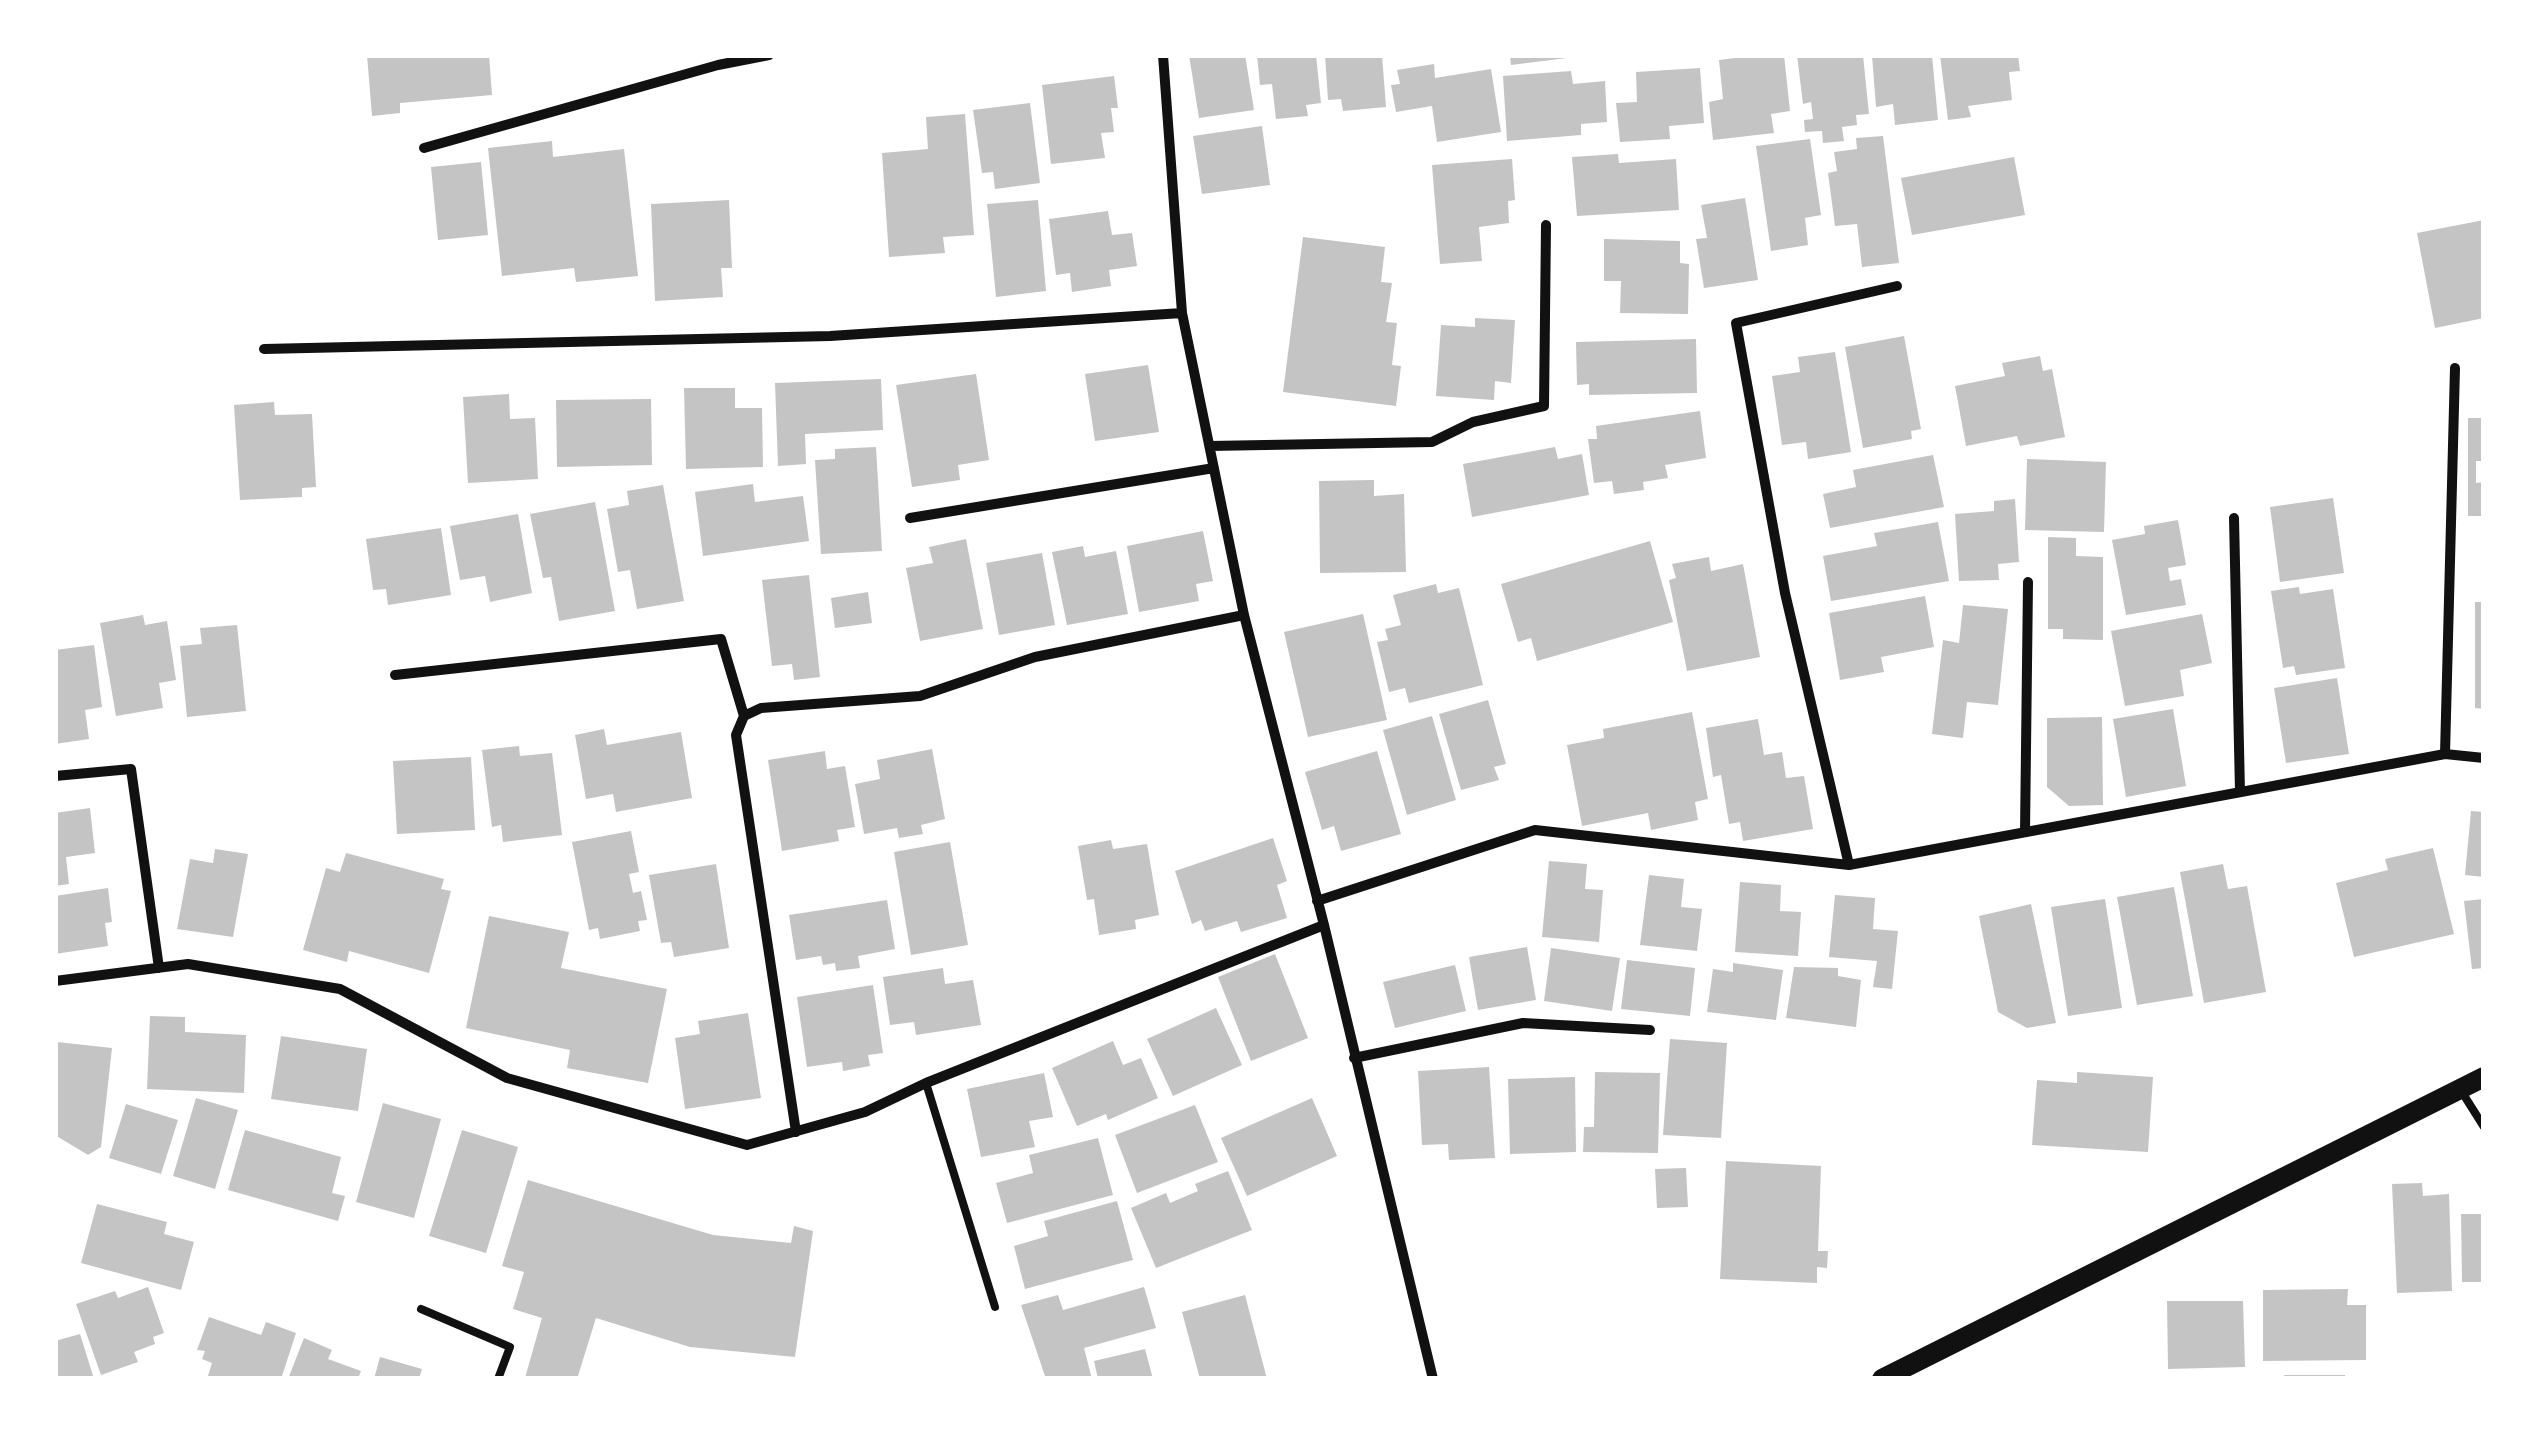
<!DOCTYPE html>
<html>
<head>
<meta charset="utf-8">
<style>
  body { margin:0 }
  #map { position:relative; width:2539px; height:1434px; overflow:hidden; background:#fff; font-family:Raleway,sans-serif }
  canvas { display:block }
  .frame { position:absolute; inset:0; border:58px solid #fff; pointer-events:none }
</style>
</head>
<body>
<div id="map">
<canvas width="2539" height="1434"></canvas>
<div class="frame"></div>
</div>
<script>
const ctx = document.querySelector('canvas').getContext('2d');
ctx.lineJoin = 'round';
function paint(path, color) { ctx.fillStyle = color; ctx.fill(path, 'evenodd'); }
const shape = rows => new Path2D(rows.map(r => 'M' + r).join(''));
function trace(path, color, width, dash) { ctx.strokeStyle = color; ctx.lineWidth = width; ctx.lineCap = dash ? 'butt' : 'round'; ctx.setLineDash(dash || []); ctx.stroke(path); }
paint(shape([
  [367,55,489,55,492,95,400,103,400,113,372,116],
  [1189,55,1245,55,1254,110,1199,118],
  [1257,55,1316,55,1321,103,1306,105,1308,116,1276,119,1272,84,1260,85],
  [1325,55,1382,55,1386,107,1343,111,1341,99,1328,100],
  [1510,55,1574,55,1575,57,1511,65],
  [1760,55,1784,55,1790,111,1771,114,1774,133,1713,140,1709,102,1723,99,1719,60],
  [1797,55,1863,55,1869,114,1856,115,1857,125,1842,127,1844,141,1823,143,1822,131,1805,132,1804,120,1813,119,1811,102,1803,104],
  [1872,55,1932,55,1938,120,1895,125,1893,104,1876,107],
  [1940,55,2018,55,2020,71,2009,72,2012,100,1968,106,1971,117,1948,120],
  [1434,64,1435,78,1491,69,1501,132,1437,142,1432,106,1396,112,1391,85,1400,84,1397,70],
  [1700,68,1704,123,1669,126,1670,139,1620,142,1616,103,1637,102,1636,72],
  [1571,71,1573,84,1605,81,1607,122,1581,124,1581,135,1507,141,1503,76],
  [1114,76,1118,108,1111,108,1114,132,1101,133,1105,158,1051,164,1042,85],
  [1030,103,1040,183,995,189,993,172,982,173,973,110],
  [965,114,974,235,943,237,945,253,889,257,882,153,928,149,926,117],
  [1262,126,1270,185,1202,194,1193,136],
  [1883,136,1899,263,1862,267,1857,224,1835,226,1828,173,1837,171,1834,152,1857,149,1856,138],
  [1810,139,1821,215,1805,218,1808,245,1771,251,1756,146],
  [552,141,553,157,624,149,638,276,576,282,574,268,502,276,488,148],
  [1618,154,1619,163,1676,159,1679,210,1577,216,1572,157],
  [2014,157,2025,215,1912,235,1901,178],
  [1512,159,1515,200,1508,201,1509,223,1479,227,1482,261,1440,264,1432,165],
  [481,162,488,235,438,240,431,167],
  [1745,198,1758,280,1704,288,1696,239,1707,238,1701,205],
  [729,200,732,268,721,268,723,297,655,301,651,204],
  [1038,200,1046,291,996,297,987,204],
  [1108,211,1112,235,1132,233,1137,266,1109,270,1111,286,1072,292,1070,273,1056,275,1049,219],
  [2484,220,2484,318,2435,328,2417,233],
  [1303,237,1385,247,1381,282,1392,283,1386,322,1397,323,1392,365,1401,366,1396,406,1283,392],
  [1604,239,1680,241,1680,263,1689,264,1688,314,1620,313,1621,281,1604,281],
  [1475,318,1515,320,1511,383,1495,381,1494,400,1436,396,1441,325,1475,327],
  [1904,336,1921,429,1911,431,1912,439,1863,448,1845,347],
  [1696,339,1697,393,1589,395,1589,384,1577,385,1576,342],
  [1835,352,1851,452,1808,459,1806,442,1782,445,1772,376,1800,372,1798,357],
  [2040,356,2043,371,2052,369,2065,437,2020,446,2017,436,1966,446,1955,386,2005,376,2002,363],
  [1148,365,1159,432,1095,441,1085,374],
  [976,374,989,460,958,465,960,480,912,487,896,385],
  [881,379,883,430,805,434,806,464,778,466,775,383],
  [684,388,735,388,735,408,762,408,763,467,686,469],
  [509,394,510,419,535,418,538,479,468,483,463,397],
  [651,399,652,465,557,467,556,400],
  [274,402,275,415,312,414,316,487,302,488,302,497,240,500,234,405],
  [1700,411,1706,458,1665,465,1668,478,1643,482,1644,490,1614,494,1612,481,1594,483,1588,439,1597,439,1596,426],
  [2468,418,2484,418,2484,461,2476,461,2476,483,2484,482,2484,516,2468,516],
  [876,447,882,551,821,554,815,460,835,459,835,449],
  [1555,447,1558,459,1582,454,1589,495,1472,517,1463,464],
  [1933,455,1944,507,1830,528,1823,494,1856,487,1853,470],
  [2027,459,2106,462,2104,532,2025,530],
  [1374,480,1374,496,1404,494,1406,572,1320,573,1319,481],
  [753,484,755,502,803,496,809,541,703,556,695,492],
  [663,485,684,601,637,609,630,570,618,572,607,509,629,505,627,491],
  [2333,498,2344,573,2280,582,2270,507],
  [2015,499,2019,562,1998,564,1999,580,1959,581,1955,514,1994,511,1994,501],
  [595,502,615,611,559,621,551,577,543,578,530,514],
  [518,514,532,593,490,602,485,576,460,580,450,526],
  [2178,520,2186,565,2168,568,2170,581,2181,579,2186,605,2126,615,2112,540,2145,534,2144,526],
  [1938,522,1949,581,1831,601,1823,556,1877,546,1874,533],
  [441,528,451,595,388,605,386,589,373,590,366,539],
  [1203,531,1213,581,1196,584,1199,601,1139,612,1127,546],
  [2048,537,2076,538,2076,556,2103,557,2103,640,2063,639,2063,629,2048,629],
  [966,539,983,629,920,641,906,568,933,563,929,547],
  [1650,541,1673,622,1537,661,1531,638,1518,642,1501,584],
  [1083,546,1085,557,1116,551,1128,614,1067,625,1052,552],
  [1042,553,1055,625,999,635,986,563],
  [1709,557,1711,571,1743,564,1760,657,1687,671,1669,580,1676,578,1672,564],
  [809,575,820,677,794,680,792,664,772,666,762,580],
  [1436,584,1438,593,1459,588,1483,685,1409,703,1405,688,1389,692,1377,642,1388,640,1385,629,1401,625,1393,595],
  [2299,587,2300,594,2333,589,2345,668,2296,675,2294,666,2283,668,2271,591],
  [868,592,872,623,835,628,831,598],
  [1925,596,1934,647,1881,657,1884,672,1840,680,1829,613],
  [2475,602,2484,602,2484,709,2475,708],
  [1963,605,2008,609,1998,705,1967,702,1963,738,1932,734,1943,640,1959,643],
  [1363,614,1387,720,1308,737,1284,632],
  [2202,614,2212,663,2180,670,2184,696,2125,706,2111,631],
  [143,615,145,625,167,621,176,680,159,683,163,708,116,716,100,623],
  [237,625,246,711,187,717,180,646,202,644,200,628],
  [94,645,102,707,85,710,89,739,55,744,55,650],
  [2337,678,2349,754,2286,763,2274,688],
  [1488,700,1506,764,1494,767,1499,780,1461,790,1439,714],
  [2173,709,2186,786,2126,797,2113,719],
  [1692,712,1708,799,1695,802,1698,820,1651,830,1648,813,1582,826,1567,745,1604,738,1603,729],
  [1432,716,1456,800,1407,815,1383,730],
  [2102,717,2103,805,2069,806,2047,787,2047,718],
  [1758,719,1764,755,1782,752,1786,778,1804,776,1813,829,1743,841,1740,822,1729,824,1721,775,1713,777,1706,728],
  [604,729,607,745,681,732,692,798,616,812,613,794,586,799,575,735],
  [519,746,520,756,552,753,562,835,503,842,501,825,492,827,482,750],
  [932,749,945,819,921,825,923,834,899,838,897,828,864,834,855,784,880,779,877,760],
  [825,751,827,769,845,766,855,827,837,830,839,841,782,851,768,760],
  [1377,751,1401,834,1341,851,1334,826,1322,830,1305,772],
  [471,757,475,830,397,834,393,761],
  [90,808,95,853,66,857,69,884,55,886,55,813],
  [2471,811,2484,812,2484,877,2465,875],
  [631,831,639,872,629,874,633,893,641,891,647,920,638,921,640,931,600,939,598,928,589,930,572,842],
  [1273,838,1287,881,1277,885,1287,918,1241,932,1237,921,1205,931,1201,920,1192,924,1175,871],
  [1111,840,1113,849,1147,844,1159,915,1135,920,1136,929,1099,935,1094,899,1087,900,1078,846],
  [950,842,968,945,911,955,894,852],
  [2433,848,2454,934,2354,957,2336,883,2388,870,2385,859],
  [215,849,248,854,233,937,177,929,190,859,213,863],
  [346,853,444,879,441,889,451,891,429,973,349,951,347,962,303,950,326,868,340,872],
  [1549,861,1587,864,1585,889,1603,890,1599,942,1542,937],
  [716,864,729,948,674,957,671,942,661,943,649,875],
  [2223,864,2228,889,2247,886,2266,992,2204,1003,2180,872],
  [1649,875,1684,879,1681,907,1702,909,1697,951,1640,945],
  [1740,882,1781,885,1780,911,1801,912,1798,956,1735,952],
  [2174,887,2193,996,2137,1005,2117,897],
  [108,888,112,922,105,923,108,946,55,954,55,896],
  [1835,895,1875,898,1873,929,1898,931,1892,989,1873,987,1877,961,1829,957],
  [2105,899,2122,1008,2068,1016,2051,907],
  [2484,899,2484,968,2472,969,2464,901],
  [887,900,895,949,858,956,860,968,836,971,835,963,823,965,821,956,796,960,789,915],
  [2031,904,2056,1023,2027,1028,1998,1012,1979,916],
  [489,916,569,932,561,968,667,989,648,1083,567,1068,570,1050,466,1028],
  [1527,947,1536,1000,1478,1010,1469,957],
  [1551,948,1620,958,1612,1011,1544,1001],
  [1275,954,1308,1038,1251,1061,1218,977],
  [1627,960,1695,968,1690,1016,1621,1009],
  [1733,963,1783,970,1776,1020,1707,1012,1713,969,1733,972],
  [1455,965,1466,1011,1395,1028,1383,982],
  [1794,967,1838,968,1838,976,1861,980,1856,1027,1786,1018],
  [943,968,945,984,973,980,981,1025,916,1035,914,1022,890,1025,883,977],
  [873,985,883,1053,868,1055,870,1066,843,1071,842,1062,807,1067,797,997],
  [1216,1008,1242,1065,1173,1096,1147,1039],
  [748,1013,761,1098,685,1109,675,1038,700,1034,698,1021],
  [150,1016,185,1017,185,1032,246,1035,244,1093,147,1089],
  [281,1036,367,1049,358,1111,271,1099],
  [1670,1039,1727,1043,1721,1138,1663,1135],
  [1113,1041,1123,1065,1141,1058,1158,1098,1108,1120,1106,1114,1077,1126,1052,1068],
  [57,1042,112,1048,101,1147,88,1155,55,1135],
  [1489,1067,1495,1158,1449,1160,1448,1144,1422,1145,1418,1071],
  [1595,1072,1660,1073,1658,1153,1583,1152,1584,1127,1594,1127],
  [2077,1072,2153,1077,2148,1152,2032,1145,2037,1080,2077,1083],
  [1044,1073,1053,1117,1029,1121,1035,1147,981,1157,967,1089],
  [1575,1077,1576,1152,1510,1154,1508,1079],
  [196,1098,238,1110,215,1189,173,1176],
  [1312,1098,1337,1156,1247,1196,1221,1138],
  [383,1103,441,1119,414,1218,356,1202],
  [126,1104,178,1120,161,1174,109,1158],
  [1195,1105,1218,1162,1137,1193,1115,1135],
  [245,1130,341,1157,332,1193,345,1196,338,1221,228,1190],
  [462,1130,518,1147,486,1253,429,1236],
  [1098,1138,1113,1195,1007,1223,996,1183,1033,1173,1029,1155],
  [1726,1161,1821,1166,1818,1251,1828,1251,1827,1268,1817,1267,1817,1283,1720,1279],
  [1686,1168,1688,1207,1657,1208,1655,1169],
  [1228,1171,1252,1230,1156,1268,1131,1208,1166,1193,1170,1203,1198,1191,1195,1184],
  [528,1180,713,1235,791,1243,794,1226,813,1231,795,1357,690,1347,596,1318,577,1379,525,1378,542,1318,513,1309,524,1272,502,1266],
  [2422,1183,2423,1196,2449,1194,2452,1291,2397,1293,2392,1184],
  [1117,1201,1133,1260,1025,1289,1014,1246,1048,1236,1044,1221],
  [97,1204,167,1222,164,1234,194,1242,181,1290,81,1263],
  [2461,1214,2484,1214,2484,1282,2462,1282],
  [148,1287,164,1333,153,1337,155,1344,134,1352,138,1362,101,1375,76,1304,115,1291,118,1298],
  [1144,1287,1156,1328,1084,1348,1092,1379,1046,1379,1021,1305,1058,1295,1063,1310],
  [2348,1289,2347,1305,2366,1305,2366,1360,2263,1361,2263,1290],
  [1245,1295,1267,1379,1200,1379,1182,1312],
  [2167,1301,2243,1301,2245,1367,2168,1369],
  [209,1317,261,1335,266,1322,296,1333,281,1379,207,1379,212,1363,202,1359,205,1351,197,1350],
  [80,1334,94,1379,55,1379,55,1341],
  [304,1338,332,1350,328,1359,361,1371,358,1379,288,1379],
  [1145,1349,1153,1379,1098,1379,1094,1361],
  [380,1357,422,1369,419,1379,374,1379],
  [2284,1375,2345,1375,2345,1379,2284,1379]
]), '#c4c4c4');
trace(shape([
  [926,1083,995,1307],
  [2460,1089,2484,1127],
  [421,1309,510,1347,498,1379]
]), '#111', 8);
trace(shape([
  [1163,55,1182,313,1244,615,1324,925,1433,1379],
  [424,148,718,65,769,55],
  [264,349,830,336,1182,313],
  [1210,446,1432,442,1473,422,1544,406,1546,225],
  [910,518,1214,468],
  [2234,518,2240,792],
  [395,675,721,639,744,716],
  [2445,754,2455,368],
  [55,776,131,769,159,968],
  [2025,832,2028,582],
  [1849,865,1785,593,1736,323,1897,286],
  [1317,901,1535,830,1849,865,2445,754,2484,758],
  [55,981,188,964,340,989,507,1078,747,1145,865,1112,926,1083,1324,925],
  [1354,1058,1523,1023,1650,1030],
  [796,1132,736,735,744,716,761,708,920,696,1035,657,1244,615]
]), '#111', 10);
trace(shape([
  [1882,1379,2484,1077]
]), '#111', 20);
</script>
</body>
</html>
